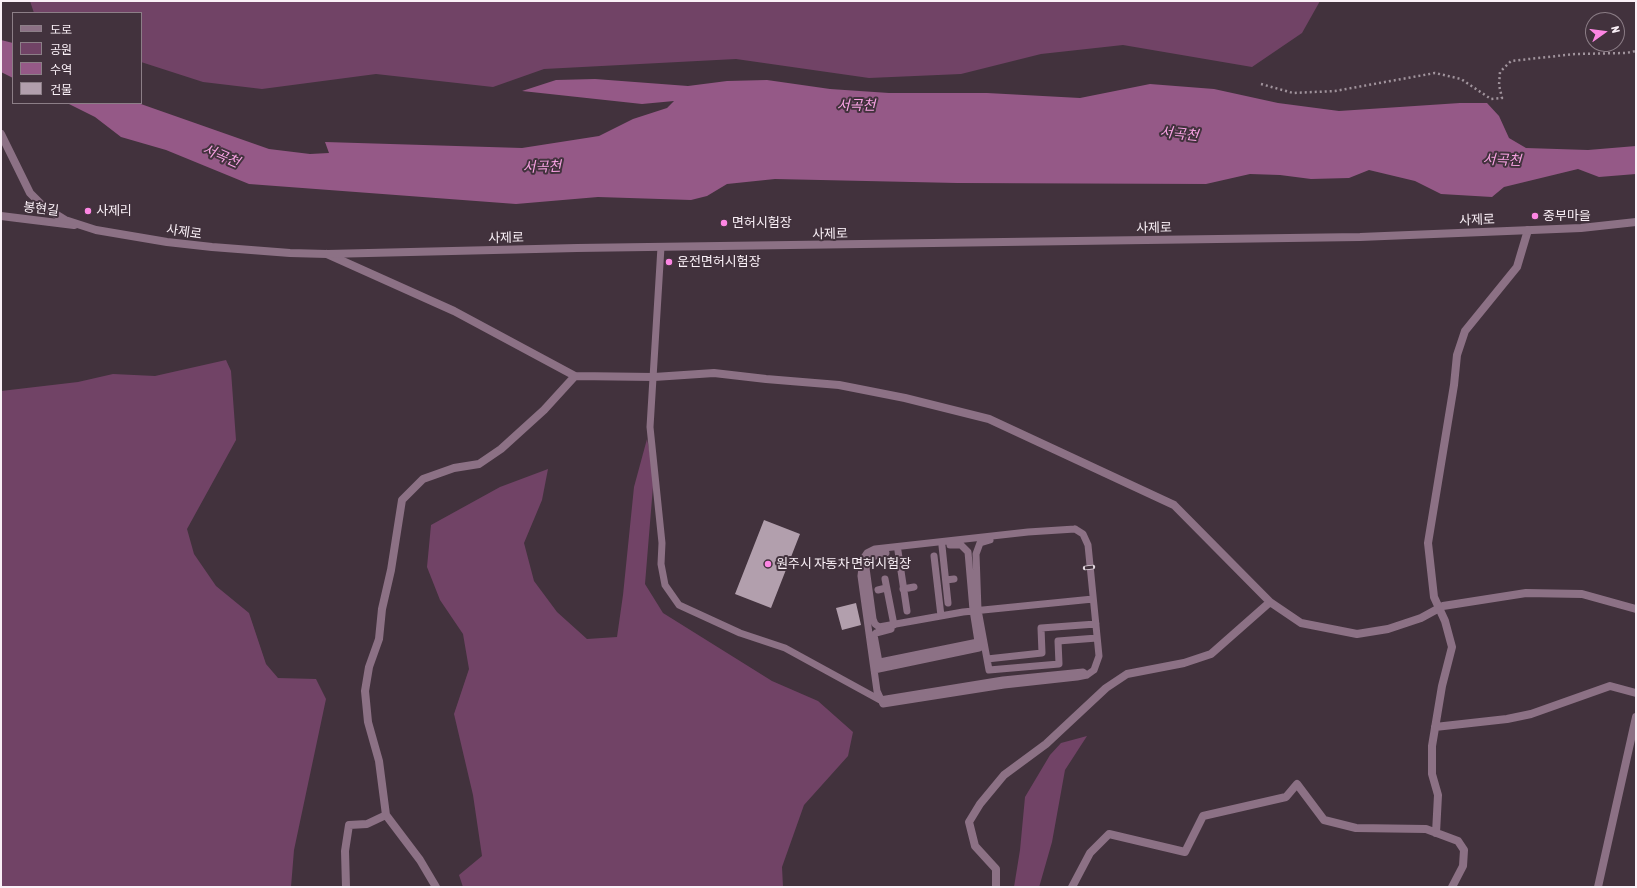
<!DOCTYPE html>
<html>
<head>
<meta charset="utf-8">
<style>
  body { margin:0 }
  #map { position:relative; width:1637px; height:888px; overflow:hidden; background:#42323d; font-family:"Asap Condensed","Noto Sans KR",sans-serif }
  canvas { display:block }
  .frame { position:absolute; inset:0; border:2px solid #faf0f7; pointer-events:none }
  .legend { position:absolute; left:12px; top:12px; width:130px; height:92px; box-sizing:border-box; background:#42323d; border:1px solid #8c7e87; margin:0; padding:5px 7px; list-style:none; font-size:12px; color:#faf0f7 }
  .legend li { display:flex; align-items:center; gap:8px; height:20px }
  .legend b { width:20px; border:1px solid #8c7e87 }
  .north { position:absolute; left:1585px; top:12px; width:40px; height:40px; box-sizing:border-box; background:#42323d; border:1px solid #8c7e87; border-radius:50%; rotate:76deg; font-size:11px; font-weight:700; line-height:16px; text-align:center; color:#faf0f7 }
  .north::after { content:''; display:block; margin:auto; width:14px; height:18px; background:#fd86e3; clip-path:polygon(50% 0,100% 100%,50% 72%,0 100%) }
</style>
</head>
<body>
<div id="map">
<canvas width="1637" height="888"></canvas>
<div class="frame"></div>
<ul class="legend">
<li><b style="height:5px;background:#8c7185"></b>도로</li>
<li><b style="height:11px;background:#714366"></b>공원</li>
<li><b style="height:11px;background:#955987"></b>수역</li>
<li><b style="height:11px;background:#b29fad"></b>건물</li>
</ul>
<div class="north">N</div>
</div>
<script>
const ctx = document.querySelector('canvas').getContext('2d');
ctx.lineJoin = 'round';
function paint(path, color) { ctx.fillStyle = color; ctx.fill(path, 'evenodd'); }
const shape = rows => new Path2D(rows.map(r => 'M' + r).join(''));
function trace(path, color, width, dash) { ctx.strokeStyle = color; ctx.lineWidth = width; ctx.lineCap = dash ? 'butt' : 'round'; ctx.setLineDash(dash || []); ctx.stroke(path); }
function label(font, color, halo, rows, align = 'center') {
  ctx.font = font + ' "Asap Condensed","Noto Sans KR",sans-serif'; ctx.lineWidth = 4; ctx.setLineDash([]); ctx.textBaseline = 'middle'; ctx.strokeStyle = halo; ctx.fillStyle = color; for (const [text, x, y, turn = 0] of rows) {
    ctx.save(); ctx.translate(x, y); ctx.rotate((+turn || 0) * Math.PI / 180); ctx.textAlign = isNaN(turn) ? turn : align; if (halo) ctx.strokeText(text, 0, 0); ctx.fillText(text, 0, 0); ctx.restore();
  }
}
paint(shape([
  [30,1,1320,1,1302,33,1252,67,1123,45,1041,54,961,74,869,78,736,59,544,69,493,87,376,74,262,89,203,82,141,62,141,13,34,13],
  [226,360,231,371,236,440,187,529,194,554,216,586,249,613,266,664,278,678,316,679,326,699,294,850,291,887,1,887,1,391,78,382,113,374,155,376],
  [647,439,654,474,645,584,663,613,772,681,818,701,853,732,848,756,804,805,782,867,783,887,463,887,459,875,482,856,473,795,454,714,469,669,463,634,440,600,427,567,431,525,500,487,548,469,542,500,524,543,534,581,557,612,587,639,617,637,623,595,634,487],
  [1087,736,1065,770,1052,842,1040,884,1039,887,1014,887,1020,850,1025,797,1050,755,1061,743]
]), '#714366');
paint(shape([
  [1,40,13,43,13,78,1,72],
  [595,79,688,86,727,81,767,80,830,89,889,93,987,93,1080,98,1150,84,1214,89,1278,103,1339,111,1460,103,1487,103,1499,116,1509,138,1526,148,1588,150,1636,146,1636,174,1599,177,1578,169,1504,187,1492,197,1441,194,1415,181,1369,170,1349,178,1311,179,1280,175,1250,174,1206,184,957,183,775,179,727,184,707,196,691,200,598,197,516,204,249,184,166,150,121,137,95,117,67,103,138,103,269,149,310,154,329,153,325,142,522,148,599,136,633,119,667,108,674,101,642,104,522,91,556,80]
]), '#955987');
paint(shape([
  [764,520,800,534,771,608,735,594],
  [856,603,861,625,842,630,836,608]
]), '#b29fad');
trace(shape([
  [1261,84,1293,93,1335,91,1435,73,1461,79,1491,99,1502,98,1499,85,1500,72,1511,61,1575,54,1626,53,1636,51]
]), '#a0939c', 2.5, [2, 3]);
trace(shape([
  [661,247,650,427,662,543,661,564,665,585,679,605,740,633,785,648,880,700,1003,680,1083,672,1087,675],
  [1075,529,1083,534,1088,545,1099,656,1094,670,1087,675,1077,677,1004,685,883,704,877,691,861,576,863,559,867,553,875,549,1028,532,1075,529],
  [990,540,980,543,976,554,978,610,987,659,1042,653,1041,628,1096,624],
  [942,546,948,603],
  [898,551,907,611],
  [886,553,879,554,871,558,866,568,873,619,875,624,879,627,963,612,1093,599],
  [934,556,941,616],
  [885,579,894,625],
  [946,580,954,579],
  [903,589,914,587],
  [878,590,886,588],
  [987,659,989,670,1059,664,1058,641,1097,638],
  [875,663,978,642],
  [880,668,874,635,876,633,891,629],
  [874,670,979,648,973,610,968,552,961,545,950,545]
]), '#8c7185', 7);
trace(shape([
  [1,216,74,225],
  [327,254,454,311,575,376,654,377,714,373,766,379,839,385,905,398,989,419,1174,505,1270,602,1301,623,1357,634,1388,629,1421,618,1443,606,1526,593,1582,594,1636,609],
  [1435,727,1507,719,1531,714,1610,686,1636,693],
  [1436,833,1438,795,1432,774,1432,746,1442,686,1452,647,1445,621,1434,597,1428,543,1454,385,1457,355,1465,331,1517,267,1528,230],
  [346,887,345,851,349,825,367,824,386,815],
  [436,887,420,860,386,815,379,761,368,722,365,691,369,667,379,639,382,609,391,570,402,500,423,479,454,468,479,464,501,449,544,410,575,376],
  [996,887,996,869,975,846,969,822,980,804,1004,775,1046,744,1106,688,1127,674,1184,663,1211,654,1270,602],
  [1072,887,1090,853,1109,834,1185,852,1203,816,1286,797,1297,784,1324,820,1356,828,1426,829,1458,841,1464,850,1463,866,1452,887],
  [1598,887,1636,717]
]), '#8c7185', 8);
trace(shape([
  [1,134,30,193,44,207,65,220,96,230,167,242,212,247,290,253,327,254,577,248,1360,237,1581,228,1636,222]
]), '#8c7185', 8);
const rail = shape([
  [1085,568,1093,567]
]);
trace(rail, '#e3d8e0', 4.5);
trace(rail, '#42323d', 3, [9]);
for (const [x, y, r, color] of [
  [88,211,4,"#fd86e3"],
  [1535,216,4,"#fd86e3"],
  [724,223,4,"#fd86e3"],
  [669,262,4,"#fd86e3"],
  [768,564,4,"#fd86e3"]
]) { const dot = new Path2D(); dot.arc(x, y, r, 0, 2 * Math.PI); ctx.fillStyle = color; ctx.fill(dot); trace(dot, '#42323d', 1.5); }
label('13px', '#faf0f7', '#42323d', [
  ["봉현길",41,209,7],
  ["사제로",1477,220,-2],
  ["사제로",1154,228,-1],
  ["사제로",184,232,8],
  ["사제로",830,234,-1],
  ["사제로",506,238,-1]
]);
label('13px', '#faf0f7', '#42323d', [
  ["사제리",96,211],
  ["중부마을",1543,216],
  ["면허시험장",732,223],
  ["운전면허시험장",677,262],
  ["원주시 자동차 면허시험장",776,564]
], 'left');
label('italic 14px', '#f9a3e4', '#42323d', [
  ["서곡천",856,106],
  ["서곡천",1179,134,6],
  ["서곡천",221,156,23],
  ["서곡천",1502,160,2],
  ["서곡천",542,167,-2]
]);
</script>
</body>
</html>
